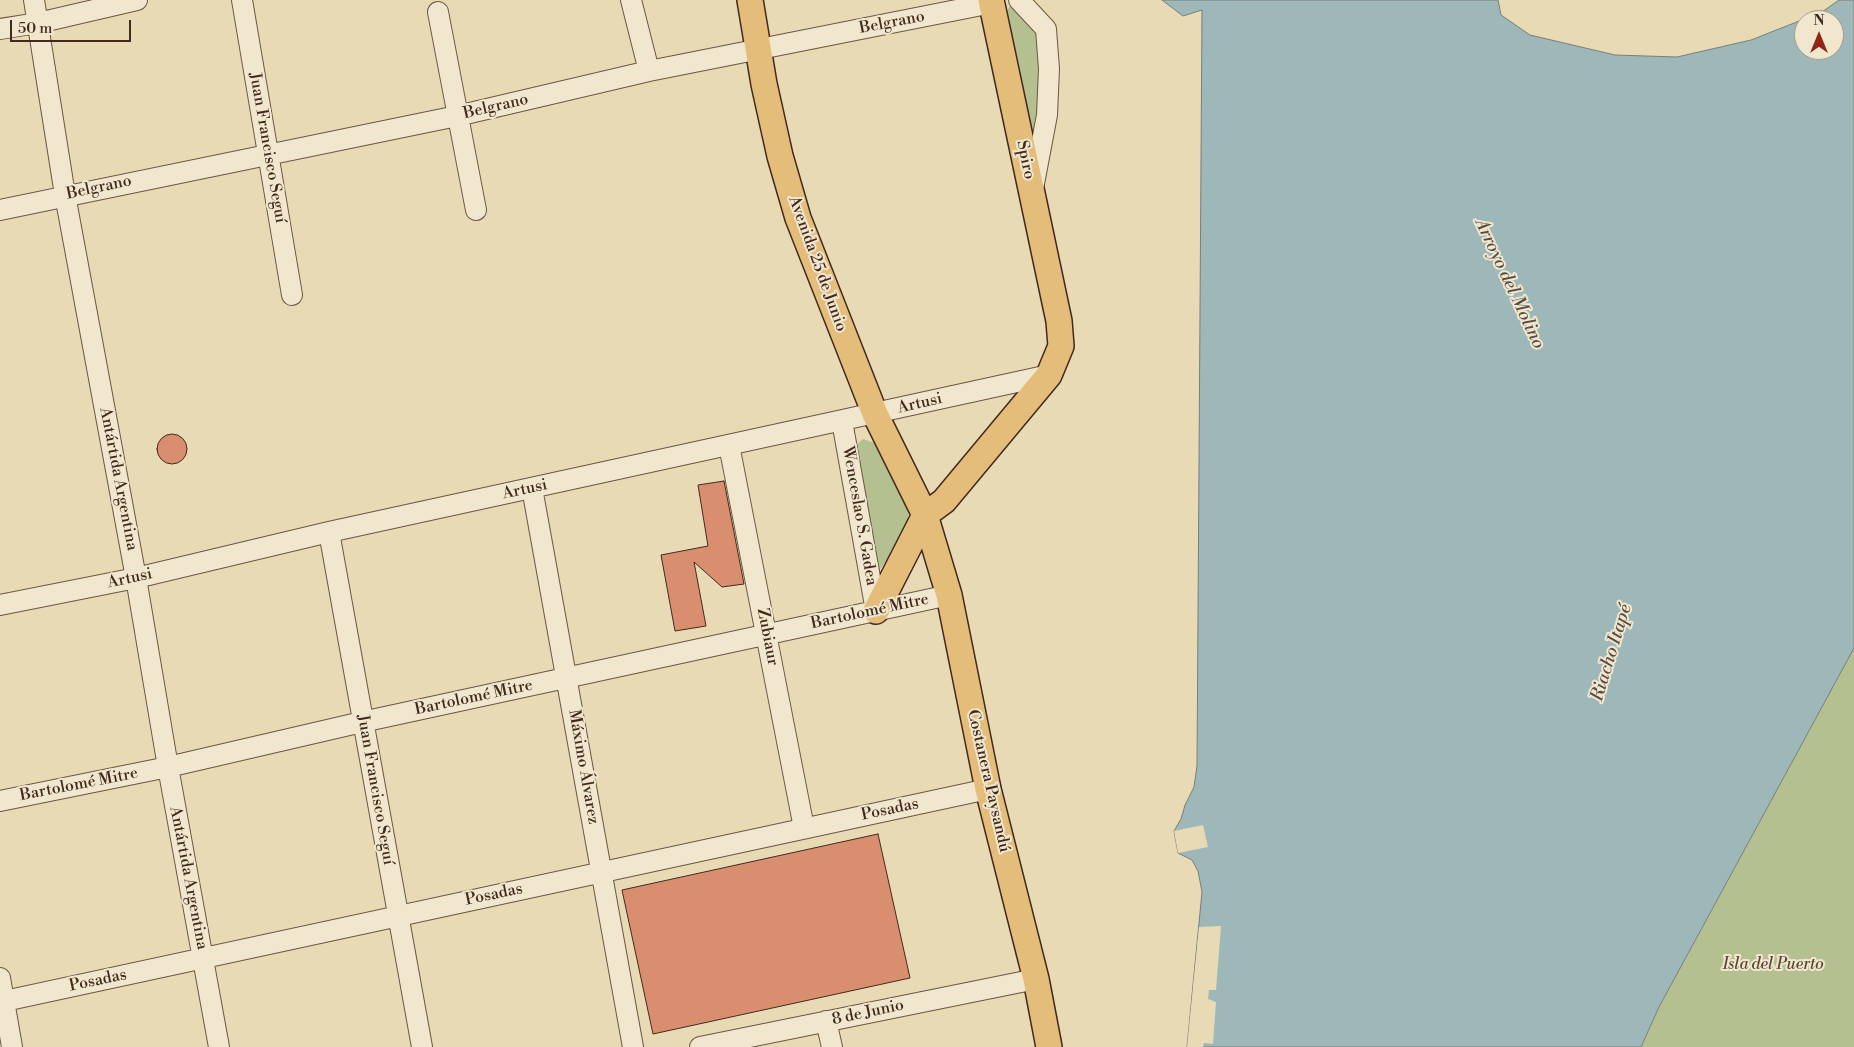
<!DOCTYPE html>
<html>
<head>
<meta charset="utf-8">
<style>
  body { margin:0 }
  #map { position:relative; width:1854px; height:1047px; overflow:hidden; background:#e8dab4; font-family:"Libre Bodoni",serif }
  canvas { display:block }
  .north { position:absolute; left:1794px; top:10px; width:50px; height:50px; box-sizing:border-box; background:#f0e7ce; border:1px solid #aa9b88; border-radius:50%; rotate:0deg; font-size:14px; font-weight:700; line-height:20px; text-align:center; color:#42291e }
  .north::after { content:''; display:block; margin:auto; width:18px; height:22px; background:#8f2418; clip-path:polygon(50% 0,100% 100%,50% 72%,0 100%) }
  .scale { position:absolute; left:10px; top:20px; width:121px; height:22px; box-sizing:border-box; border:2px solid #42291e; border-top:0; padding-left:6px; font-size:15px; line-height:18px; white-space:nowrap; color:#42291e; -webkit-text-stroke:4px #f0e7ce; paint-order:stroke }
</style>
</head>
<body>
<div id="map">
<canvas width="1854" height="1047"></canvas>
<div class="north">N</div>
<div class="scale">50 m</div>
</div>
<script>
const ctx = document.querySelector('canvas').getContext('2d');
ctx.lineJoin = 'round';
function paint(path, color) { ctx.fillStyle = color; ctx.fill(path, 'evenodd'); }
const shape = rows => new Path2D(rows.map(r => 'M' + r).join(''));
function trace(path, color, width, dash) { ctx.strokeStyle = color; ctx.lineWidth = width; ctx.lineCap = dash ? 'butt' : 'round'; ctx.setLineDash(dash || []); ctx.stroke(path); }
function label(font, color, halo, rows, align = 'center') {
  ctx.font = font + ' "Libre Bodoni",serif'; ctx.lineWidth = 4; ctx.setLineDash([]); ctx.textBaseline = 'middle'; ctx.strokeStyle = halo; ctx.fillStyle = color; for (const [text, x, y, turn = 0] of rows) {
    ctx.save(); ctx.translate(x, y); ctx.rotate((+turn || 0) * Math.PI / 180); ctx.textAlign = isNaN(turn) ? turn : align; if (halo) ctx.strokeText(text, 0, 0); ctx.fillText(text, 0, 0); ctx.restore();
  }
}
paint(shape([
  [1010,5,1037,33,1045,81,1035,143,1005,15],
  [863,439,875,443,909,507,907,533,877,573,853,448],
  [1854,648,1854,1047,1641,1047,1659,1007]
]), '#b4c08f');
const water = shape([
  [1162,0,1498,0,1501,15,1530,35,1615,55,1677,57,1751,40,1822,12,1839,0,1854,0,1854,648,1659,1007,1641,1047,1187,1047,1202,892,1198,871,1192,860,1178,853,1174,831,1181,819,1185,805,1194,787,1197,766,1202,10,1183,16,1162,0],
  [1804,20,1834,20,1834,50,1804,50,1804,20]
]);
paint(water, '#9eb7b9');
trace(water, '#797e7b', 1);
paint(shape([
  [1203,825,1208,847,1178,853,1174,831],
  [1221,926,1216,990,1209,990,1208,999,1216,1002,1213,1044,1204,1043,1203,1047,1187,1047,1199,927]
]), '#e8dab4');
const building = shape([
  '157 449a15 15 0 1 1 30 0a15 15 0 1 1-30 0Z',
  [724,481,744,584,722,587,694,562,706,626,675,631,661,555,708,546,698,485,724,481],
  [878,834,910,978,653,1034,622,890,878,834]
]);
paint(building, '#d98e6f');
trace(building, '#42291e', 1);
const minor = shape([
  [34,0,65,195,136,578,168,767,219,1047],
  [242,0,292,295],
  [631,0,649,71],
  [1019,0,1046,29,1049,69,1047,115,1033,189],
  [438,12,476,210],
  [0,29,38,23,137,0],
  [0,210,457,116,649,71,992,3],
  [842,421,876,611],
  [729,445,804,828],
  [532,488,633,1047],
  [329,532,422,1047],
  [0,605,136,578,329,532,1049,375],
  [0,801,168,767,362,722,949,595],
  [0,978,12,1047],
  [0,1002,988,789],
  [826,1021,832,1047],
  [700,1047,1036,979]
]);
const major = shape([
  [750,0,764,84,780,156,798,218,875,414,925,515,949,595,988,789,1036,979,1049,1047],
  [876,611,925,515,944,501,1049,375,1061,346,1059,321,991,0]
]);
trace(minor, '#6c5544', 22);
trace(major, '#42291e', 28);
trace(minor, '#f0e7ce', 20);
trace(major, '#e4bd7a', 25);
label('16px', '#42291e', '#f0e7ce', [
  ["Belgrano",892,23,-11],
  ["Belgrano",496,107,-13],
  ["Juan Francisco Seguí",267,148,80],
  ["Spiro",1025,160,78],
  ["Belgrano",99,188,-12],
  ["Avenida 25 de Junio",817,264,70],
  ["Artusi",920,404,-13],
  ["Antártida Argentina",118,479,79],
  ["Artusi",525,490,-12],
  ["Wenceslao S. Gadea",859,516,80],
  ["Artusi",130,579,-12],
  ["Bartolomé Mitre",870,612,-12],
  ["Zubiaur",767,637,79],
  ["Bartolomé Mitre",474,698,-12],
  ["Máximo Álvarez",583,767,80],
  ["Costanera Paysandú",988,781,77],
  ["Bartolomé Mitre",79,785,-11],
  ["Juan Francisco Seguí",375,790,80],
  ["Posadas",890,810,-12],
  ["Antártida Argentina",188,878,79],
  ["Posadas",494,895,-12],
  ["Posadas",98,981,-12],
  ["8 de Junio",868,1013,-12]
]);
label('italic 16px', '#594735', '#f0e7ce', [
  ["Isla del Puerto",1773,965]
]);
label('italic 18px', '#594c45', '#f0e7ce', [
  ["Arroyo del Molino",1509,284,65],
  ["Riacho Itapé",1612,653,-73]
]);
</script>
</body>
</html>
